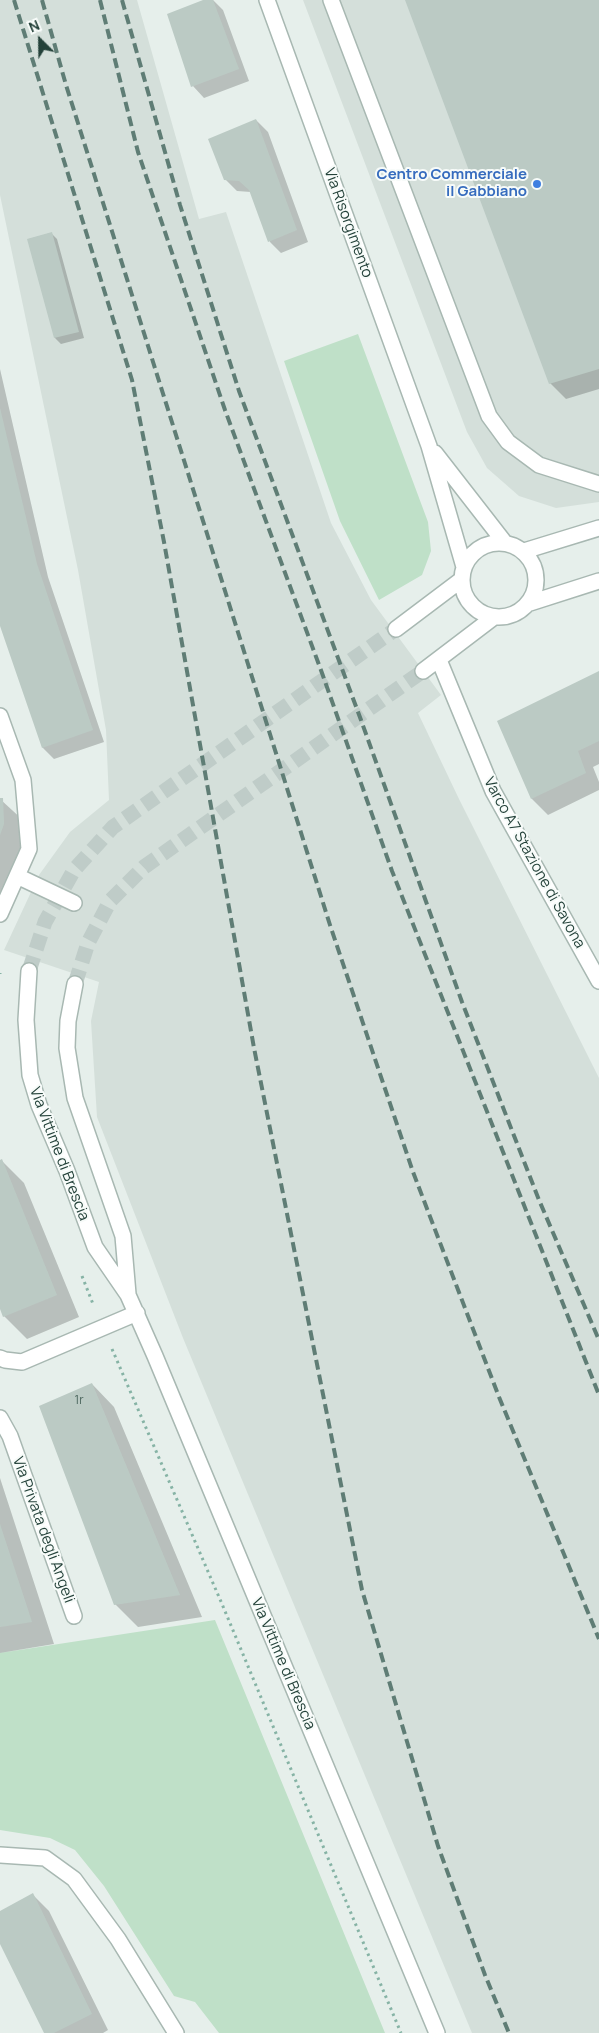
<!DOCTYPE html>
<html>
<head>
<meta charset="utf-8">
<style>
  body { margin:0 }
  #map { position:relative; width:599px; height:2033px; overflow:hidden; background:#e6efeb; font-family:Manrope,sans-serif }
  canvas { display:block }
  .north { position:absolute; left:15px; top:15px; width:50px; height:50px; -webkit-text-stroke:4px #f7fbf9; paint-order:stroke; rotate:337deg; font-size:14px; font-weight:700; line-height:20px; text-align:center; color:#24423a }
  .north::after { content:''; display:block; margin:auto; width:18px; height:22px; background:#24423a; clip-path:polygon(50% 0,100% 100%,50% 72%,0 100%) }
</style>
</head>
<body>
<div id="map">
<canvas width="599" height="2033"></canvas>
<div class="north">N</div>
</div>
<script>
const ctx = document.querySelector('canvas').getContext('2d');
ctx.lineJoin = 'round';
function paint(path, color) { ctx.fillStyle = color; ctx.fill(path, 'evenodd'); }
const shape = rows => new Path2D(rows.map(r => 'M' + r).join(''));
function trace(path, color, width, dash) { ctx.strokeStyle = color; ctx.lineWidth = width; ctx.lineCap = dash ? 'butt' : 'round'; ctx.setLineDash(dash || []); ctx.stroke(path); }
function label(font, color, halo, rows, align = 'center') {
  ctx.font = font + ' Manrope,sans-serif'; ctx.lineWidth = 4; ctx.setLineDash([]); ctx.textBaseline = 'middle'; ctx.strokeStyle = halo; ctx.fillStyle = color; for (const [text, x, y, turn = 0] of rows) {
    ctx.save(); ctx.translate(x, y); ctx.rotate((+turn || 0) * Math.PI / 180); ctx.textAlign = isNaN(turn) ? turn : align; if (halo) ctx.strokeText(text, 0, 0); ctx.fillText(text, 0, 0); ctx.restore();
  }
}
paint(shape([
  [0,0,137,0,199,219,226,212,331,523,371,600,441,695,418,713,459,799,599,1078,599,2033,472,2033,183,1338,97,1117,91,1021,99,982,4,950,39,875,70,832,109,800,106,730,78,570,0,195],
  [303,0,599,0,599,502,556,508,519,496,487,468,467,432]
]), '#d4dfda');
paint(shape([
  [358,334,428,522,431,551,422,575,379,600,340,521,284,361],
  [215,1620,385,2033,219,2033,195,2002,174,1996,104,1886,75,1850,50,1838,0,1830,0,1653]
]), '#bfe0c8');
paint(shape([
  [206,0,213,0,223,10,249,81,204,98,193,86],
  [406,0,599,0,599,389,566,399,550,383],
  [256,120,268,132,308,242,281,253,270,242,251,192,237,191,225,179],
  [51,233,57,239,84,338,61,344,55,338,29,239],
  [0,369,48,577,104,742,54,759,43,748,0,622],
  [599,672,599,764,593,767,599,782,599,790,548,815,532,799,498,722],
  [0,799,25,822,26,847,0,911],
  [2,1161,24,1183,79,1317,27,1339,4,1316,0,1306,0,1162],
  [92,1384,114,1407,202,1617,138,1627,115,1604],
  [0,1478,54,1644,0,1653],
  [33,1895,49,1911,108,2030,103,2033,45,2033,0,1941,0,1912]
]), '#0003');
paint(shape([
  [203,0,213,0,239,69,191,87,167,14],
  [405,0,599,0,599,369,549,384],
  [256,119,297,230,268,242,249,190,239,181,224,180,208,139],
  [52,232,79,332,54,338,27,239],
  [0,408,37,564,93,730,42,748,0,626],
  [599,671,599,741,578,751,586,773,531,799,497,721],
  [0,798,3,798,4,824,0,835],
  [2,1159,57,1295,3,1317,0,1309,0,1160],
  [92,1383,180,1595,114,1605,39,1406],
  [0,1524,32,1622,0,1627],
  [33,1893,92,2014,54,2033,44,2033,0,1944,0,1911]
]), '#bbcac4');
trace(shape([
  [29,971,45,922,74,870,113,827,396,629],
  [75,984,88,943,110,901,144,867,423,671]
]), '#bfccc8', 15, [15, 8]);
const minor = shape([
  [267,0,429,446,464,567],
  [331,0,489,416,508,442,539,465,599,484],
  [435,453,505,543],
  '462 580a37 37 0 1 1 74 0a37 37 0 1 1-74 0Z',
  [524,551,599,528],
  [530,603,599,581],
  [396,629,461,580],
  [439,660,493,791,599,981],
  [423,671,494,617],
  [0,716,23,780,29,849,0,914],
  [17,876,74,903],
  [29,971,26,1020,30,1075,39,1105,67,1171,95,1247,128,1295,155,1356,437,2033],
  [75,984,68,1021,67,1048,75,1098,123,1236,128,1294],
  [0,1358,5,1360,22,1362,137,1313],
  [0,1418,10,1436,74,1616],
  [0,1855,45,1858,74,1879,118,1939,176,2033]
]);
trace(minor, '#a8b8b2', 18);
trace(shape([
  [0,973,0,974],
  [82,1276,93,1304],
  [112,1349,222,1604,401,2033]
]), '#86b3a5', 3, [2.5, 4]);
trace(minor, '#fff', 15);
trace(shape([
  [14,0,132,380,164,542,254,1048,362,1590,438,1846,485,1975,509,2033],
  [42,0,66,85,330,925,413,1172,499,1397,599,1639],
  [100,0,138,152,225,410,322,673,392,871,599,1395],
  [122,0,180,205,239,391,361,720,462,1002,539,1200,599,1340]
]), '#5f7d75', 4, [10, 5]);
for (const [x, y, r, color] of [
  [537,184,5,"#3f7fe0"]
]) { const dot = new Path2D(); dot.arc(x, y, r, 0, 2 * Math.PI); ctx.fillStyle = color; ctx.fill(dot); trace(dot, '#f7fbf9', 2); }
label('12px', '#4a645c', null, [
  ["1r",79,1401]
]);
label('bold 15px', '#366cbe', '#f7fbf9', [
  ["Centro Commerciale",527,175],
  ["il Gabbiano",527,192]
], 'right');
label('15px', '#24423a', '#f7fbf9', [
  ["Via Risorgimento",348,223,70],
  ["Varco A7 Stazione di Savona",534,863,61],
  ["Via Vittime di Brescia",59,1154,69],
  ["Via Privata degli Angeli",43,1530,70],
  ["Via Vittime di Brescia",283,1664,67]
]);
</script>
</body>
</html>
